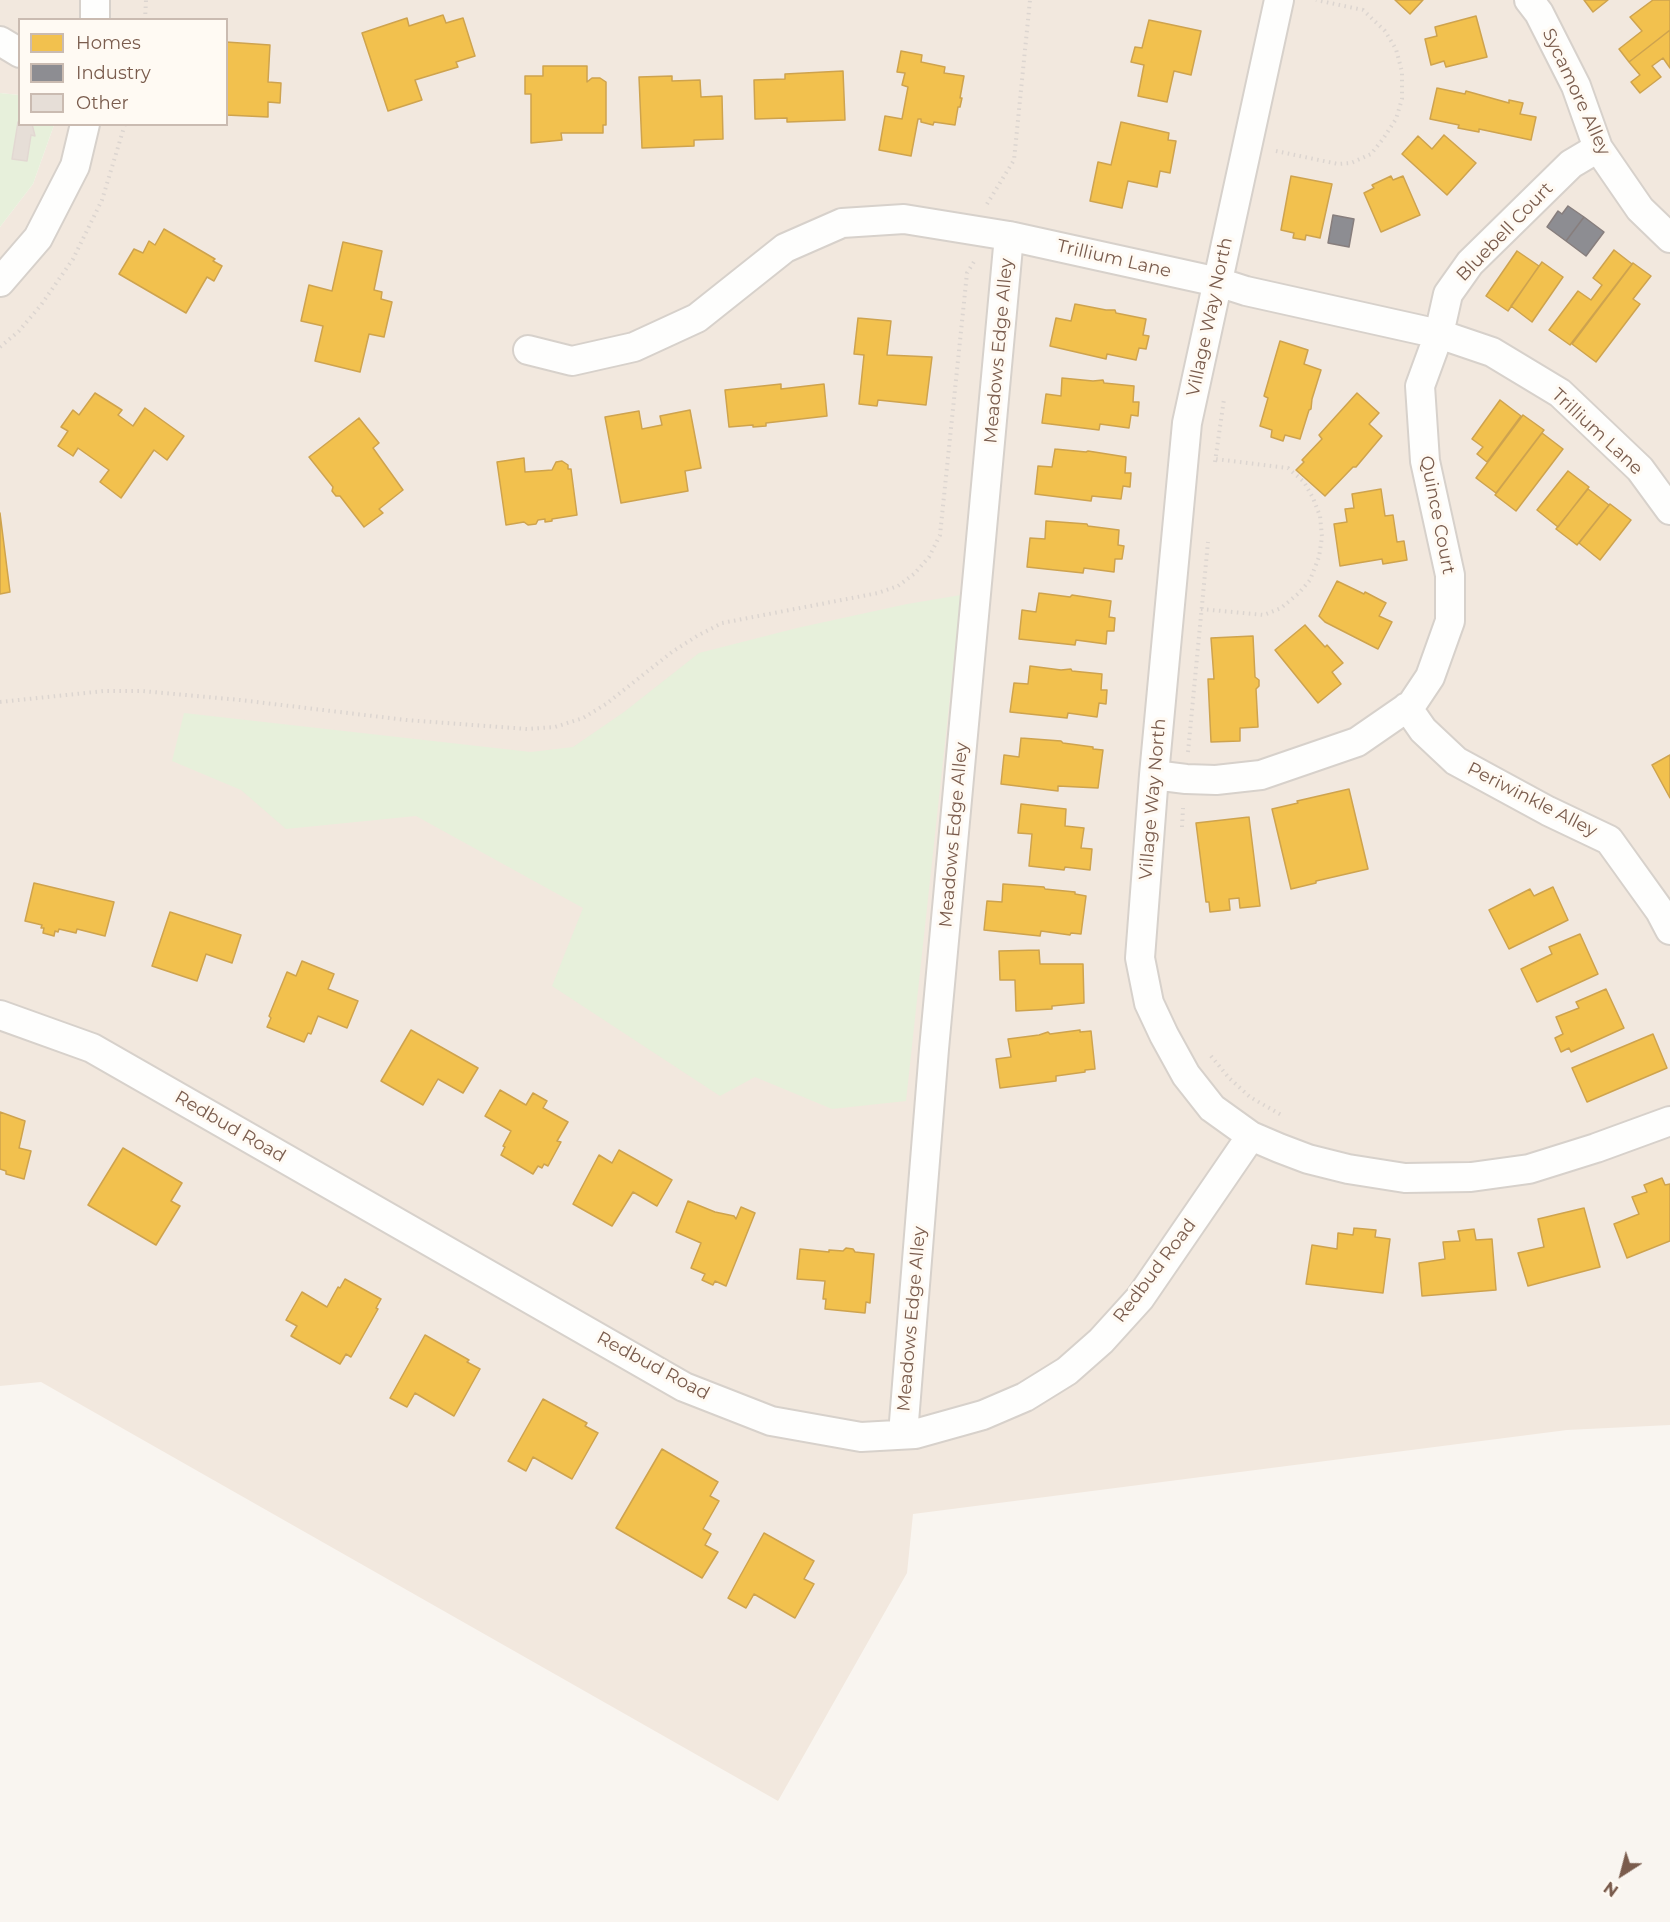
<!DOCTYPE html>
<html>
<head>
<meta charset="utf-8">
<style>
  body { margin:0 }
  #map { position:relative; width:1670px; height:1922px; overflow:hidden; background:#f9f5f0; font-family:Montserrat,sans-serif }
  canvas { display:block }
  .legend { position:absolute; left:18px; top:18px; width:210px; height:108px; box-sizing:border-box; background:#fffaf3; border:2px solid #cabbb1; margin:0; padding:8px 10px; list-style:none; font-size:18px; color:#7a5c4d }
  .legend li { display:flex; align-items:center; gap:12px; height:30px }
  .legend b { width:30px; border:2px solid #cabbb1 }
  .north { position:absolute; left:1592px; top:1844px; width:60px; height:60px; -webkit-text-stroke:4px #fffaf3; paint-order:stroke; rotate:216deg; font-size:16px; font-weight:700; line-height:24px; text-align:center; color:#7a5c4d }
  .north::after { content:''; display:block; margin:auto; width:21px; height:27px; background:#7a5c4d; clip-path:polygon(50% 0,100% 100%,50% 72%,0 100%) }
</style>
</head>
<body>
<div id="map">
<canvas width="1670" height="1922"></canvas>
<ul class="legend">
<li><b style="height:16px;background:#f2c14e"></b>Homes</li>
<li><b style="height:16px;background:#8d8d92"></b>Industry</li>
<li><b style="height:16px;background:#e6ded7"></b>Other</li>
</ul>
<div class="north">N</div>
</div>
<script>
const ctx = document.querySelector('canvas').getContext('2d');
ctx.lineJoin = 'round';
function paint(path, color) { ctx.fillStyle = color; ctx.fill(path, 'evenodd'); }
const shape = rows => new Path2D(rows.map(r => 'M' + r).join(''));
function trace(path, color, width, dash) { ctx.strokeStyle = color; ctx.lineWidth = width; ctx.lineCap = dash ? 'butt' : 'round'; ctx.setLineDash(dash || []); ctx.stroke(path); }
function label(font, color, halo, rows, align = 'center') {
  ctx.font = font + ' Montserrat,sans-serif'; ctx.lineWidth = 6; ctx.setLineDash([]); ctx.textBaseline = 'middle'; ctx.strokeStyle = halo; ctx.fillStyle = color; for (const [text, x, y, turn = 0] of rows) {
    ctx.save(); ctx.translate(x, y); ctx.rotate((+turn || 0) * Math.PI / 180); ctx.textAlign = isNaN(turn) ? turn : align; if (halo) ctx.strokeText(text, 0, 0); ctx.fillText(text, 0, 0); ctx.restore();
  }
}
paint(shape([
  [0,0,1670,0,1670,1425,1567,1430,913,1514,907,1573,778,1801,41,1382,0,1386,0,227,33,184,54,125,226,124,226,20,20,20,19,95,0,93]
]), '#f2e8de');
paint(shape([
  [0,93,19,95,20,124,54,125,33,184,0,227],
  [961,595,906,1101,832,1109,755,1077,720,1096,552,986,583,908,416,816,286,829,241,790,172,761,184,713,531,752,573,747,624,712,699,653,797,628,907,604]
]), '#e7f0db');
const homes = shape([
  [1395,0,1423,0,1410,14,1395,0],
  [1584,0,1608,0,1593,12,1584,0],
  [1653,0,1670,0,1670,30,1629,62,1619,49,1642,31,1630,17,1653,0],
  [443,15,446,23,463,18,475,56,456,62,458,67,415,80,422,100,388,111,362,33,407,18,409,26,443,15],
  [1476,16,1487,57,1446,67,1444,61,1431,65,1425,39,1437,36,1435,27,1476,16],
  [1149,20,1201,31,1191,75,1174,71,1167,102,1138,96,1144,65,1131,62,1135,47,1142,48,1149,20],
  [1670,30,1670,68,1663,58,1652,66,1661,77,1640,93,1631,82,1640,75,1629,62,1670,30],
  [226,42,270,45,268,82,281,83,280,103,268,102,268,117,226,115,226,42],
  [901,51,922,55,921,62,945,67,944,73,964,76,960,98,962,98,960,107,958,107,955,125,934,122,933,125,921,122,921,119,918,119,911,156,879,150,885,116,902,119,908,87,902,85,905,73,897,72,901,51],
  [543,66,587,66,587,82,592,78,600,78,606,82,606,125,603,125,603,133,561,133,562,140,531,143,531,94,525,94,525,76,543,76,543,66],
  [843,71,845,120,787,122,787,118,755,119,754,80,785,79,785,74,843,71],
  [672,76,672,81,700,80,701,97,722,96,723,139,694,140,694,146,642,148,639,77,672,76],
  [1437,88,1465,94,1466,91,1509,103,1509,100,1523,103,1520,114,1536,117,1531,140,1479,129,1479,132,1458,128,1459,125,1430,119,1437,88],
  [1121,122,1169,133,1168,140,1176,141,1170,173,1160,171,1157,187,1128,181,1122,208,1090,201,1098,162,1111,165,1121,122],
  [1444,135,1476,163,1447,195,1402,154,1418,136,1432,149,1444,135],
  [1291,176,1332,184,1320,238,1306,235,1305,240,1293,238,1294,233,1281,230,1291,176],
  [1391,176,1393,180,1403,176,1420,215,1381,232,1364,193,1374,188,1372,185,1391,176],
  [164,229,215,259,213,261,222,266,214,281,207,277,186,313,119,274,134,249,143,253,149,241,155,245,164,229],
  [343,242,382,251,374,290,382,292,381,299,392,302,384,337,369,334,360,372,315,361,323,326,301,321,309,285,332,291,343,242],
  [1614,250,1632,264,1570,345,1549,330,1578,291,1591,300,1602,285,1593,278,1614,250],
  [1517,251,1539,266,1508,311,1486,296,1517,251],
  [1542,262,1563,277,1532,322,1511,306,1542,262],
  [1633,263,1651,276,1633,299,1640,304,1596,362,1572,344,1633,263],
  [1075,304,1106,310,1115,310,1116,313,1146,319,1143,335,1149,336,1146,349,1139,348,1136,360,1107,354,1106,359,1050,346,1056,318,1071,321,1075,304],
  [858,318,891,321,887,355,932,357,926,405,878,400,877,406,859,404,864,355,854,354,858,318],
  [1280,341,1308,350,1304,364,1321,370,1312,399,1311,409,1309,410,1300,439,1285,435,1283,441,1271,437,1272,430,1260,426,1268,398,1264,396,1280,341],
  [1062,378,1093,381,1103,380,1104,383,1134,386,1133,402,1139,402,1138,416,1131,415,1129,428,1100,424,1099,430,1042,423,1046,394,1061,396,1062,378],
  [781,384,781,389,824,384,827,416,766,423,766,426,753,427,753,425,729,427,725,390,781,384],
  [95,393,122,410,118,415,133,426,145,408,184,436,167,460,154,450,121,498,100,482,109,470,78,448,73,456,58,446,68,431,61,427,73,410,79,415,95,393],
  [1357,393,1379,413,1369,424,1382,436,1356,467,1353,467,1325,496,1296,470,1304,462,1302,460,1322,439,1319,435,1357,393],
  [1500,400,1521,416,1487,462,1477,454,1483,447,1472,439,1500,400],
  [690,410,701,468,685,471,688,491,621,503,605,417,639,411,642,429,662,425,660,416,690,410],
  [1523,415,1544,430,1496,493,1476,478,1523,415],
  [359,418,379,443,373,448,403,490,379,509,383,513,364,527,340,496,336,496,332,491,333,487,309,457,359,418],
  [1542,433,1563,449,1516,511,1495,495,1542,433],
  [1055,449,1086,452,1088,451,1126,457,1125,473,1131,473,1130,487,1123,486,1121,499,1092,496,1091,501,1035,494,1038,466,1052,467,1055,449],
  [524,458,525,472,552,470,556,462,562,461,568,465,568,469,571,469,577,515,552,519,552,521,545,522,545,519,538,520,536,524,528,525,524,522,506,525,497,462,524,458],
  [1568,471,1589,487,1558,527,1537,510,1568,471],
  [1381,489,1385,516,1393,515,1397,542,1404,541,1407,560,1383,564,1382,559,1340,566,1334,524,1347,522,1345,509,1354,508,1352,494,1381,489],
  [1588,489,1609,505,1577,545,1556,529,1588,489],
  [1610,504,1631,520,1600,560,1579,543,1610,504],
  [0,513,10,592,0,594,0,513],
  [1046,521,1087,524,1088,526,1119,530,1118,545,1124,546,1122,559,1115,559,1114,572,1084,568,1083,573,1027,567,1030,538,1045,539,1046,521],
  [1337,581,1364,594,1365,592,1386,603,1379,616,1392,622,1378,649,1325,622,1319,616,1337,581],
  [1039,593,1070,597,1072,595,1111,601,1109,617,1115,618,1114,631,1107,631,1106,644,1076,640,1075,645,1019,639,1022,610,1036,612,1039,593],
  [1305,625,1325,647,1327,645,1343,663,1332,672,1341,684,1318,703,1275,650,1305,625],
  [1253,636,1255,677,1259,680,1259,686,1256,689,1258,727,1240,728,1240,741,1211,742,1208,679,1214,679,1211,638,1253,636],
  [1030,666,1061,670,1071,669,1072,671,1102,674,1101,690,1107,690,1106,704,1099,703,1097,717,1068,713,1067,718,1010,712,1014,683,1028,684,1030,666],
  [1021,738,1061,741,1063,743,1093,747,1093,749,1103,750,1098,788,1058,786,1058,791,1001,784,1004,755,1019,757,1021,738],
  [1670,755,1670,798,1652,765,1670,755],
  [1349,789,1368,869,1316,881,1316,883,1291,889,1272,809,1298,803,1297,801,1349,789],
  [1021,804,1066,809,1065,826,1084,828,1081,848,1092,849,1090,870,1065,867,1064,870,1029,866,1032,834,1018,833,1021,804],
  [1249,817,1260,906,1240,908,1239,898,1229,899,1230,910,1210,912,1209,902,1206,902,1196,823,1249,817],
  [34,883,114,902,105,936,77,929,76,933,59,929,58,932,55,931,54,936,43,933,44,928,41,928,42,925,25,921,34,883],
  [1003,884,1044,887,1045,889,1075,892,1075,894,1086,896,1081,934,1071,933,1070,935,1041,931,1040,936,984,930,987,901,1002,902,1003,884],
  [1553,887,1568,920,1509,949,1489,910,1530,889,1534,896,1553,887],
  [170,912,241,935,232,963,206,954,197,981,152,966,170,912],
  [1580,934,1598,974,1537,1002,1521,969,1552,954,1549,947,1580,934],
  [1039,950,1040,964,1083,964,1084,1003,1052,1006,1052,1009,1016,1011,1015,980,1000,980,999,951,1039,950],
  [302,961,334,974,328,989,358,1001,347,1028,318,1016,311,1034,308,1033,304,1042,267,1027,271,1018,269,1016,287,972,296,976,302,961],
  [1606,989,1624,1028,1571,1052,1569,1048,1561,1052,1555,1038,1563,1034,1556,1017,1579,1008,1576,1002,1606,989],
  [411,1030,478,1068,463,1093,438,1079,423,1105,381,1081,411,1030],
  [1080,1030,1080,1032,1091,1031,1095,1069,1085,1070,1085,1072,1056,1076,1056,1081,1000,1088,996,1059,1011,1057,1008,1039,1039,1035,1048,1032,1050,1034,1080,1030],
  [1653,1034,1667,1068,1587,1102,1572,1068,1653,1034],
  [500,1090,526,1105,533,1093,547,1101,543,1108,568,1122,557,1141,561,1142,548,1166,544,1164,542,1168,538,1166,533,1174,501,1155,505,1147,503,1146,511,1131,485,1116,500,1090],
  [0,1112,25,1121,19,1148,31,1151,24,1179,6,1174,6,1171,0,1169,0,1112],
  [123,1148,182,1183,171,1201,180,1206,156,1245,88,1205,123,1148],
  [619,1150,672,1180,657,1206,633,1192,612,1226,573,1204,599,1155,612,1163,619,1150],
  [1662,1178,1665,1185,1670,1184,1670,1241,1627,1258,1614,1224,1639,1214,1632,1197,1647,1192,1644,1185,1662,1178],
  [688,1201,715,1212,734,1216,736,1219,741,1207,755,1213,726,1286,715,1281,713,1285,702,1280,705,1274,691,1268,701,1243,676,1232,688,1201],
  [1584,1208,1600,1267,1528,1286,1518,1253,1544,1247,1538,1219,1584,1208],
  [1354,1228,1376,1230,1375,1237,1390,1239,1383,1293,1306,1284,1312,1245,1337,1249,1338,1233,1353,1235,1354,1228],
  [1474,1229,1476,1240,1492,1239,1496,1290,1422,1296,1419,1263,1445,1259,1443,1242,1460,1241,1458,1231,1474,1229],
  [846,1248,853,1249,855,1252,874,1254,870,1303,866,1302,865,1313,825,1309,826,1299,823,1299,825,1281,797,1279,800,1249,829,1252,829,1250,843,1251,846,1248],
  [345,1279,381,1299,376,1308,378,1309,351,1357,346,1354,340,1364,291,1336,297,1326,286,1320,302,1292,327,1307,338,1287,340,1288,345,1279],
  [425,1335,469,1360,467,1362,480,1369,454,1416,415,1393,407,1407,390,1398,425,1335],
  [543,1399,587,1423,585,1426,598,1433,572,1479,533,1457,526,1471,508,1461,543,1399],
  [662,1449,718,1482,710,1496,719,1501,703,1529,711,1534,705,1545,718,1552,702,1578,616,1528,662,1449],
  [764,1533,814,1561,804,1579,814,1584,795,1618,754,1594,746,1608,728,1598,764,1533]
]);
paint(homes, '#f2c14e');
trace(homes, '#cea34e', 1.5);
const industry = shape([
  [1568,206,1584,217,1566,241,1547,227,1558,211,1562,214,1568,206],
  [1333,215,1354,219,1349,247,1328,243,1333,215],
  [1584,217,1604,232,1586,256,1566,241,1584,217]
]);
paint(industry, '#8d8d92');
trace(industry, '#877e7d', 1.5);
const building = shape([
  [18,122,20,124,32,124,35,136,31,135,27,161,12,159,18,122]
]);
paint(building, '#e6ded7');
trace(building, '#e2d8d2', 1.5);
const minor = shape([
  [95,0,95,20],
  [1279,0,1187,423,1154,775,1140,958,1149,1003,1164,1035,1186,1075,1212,1108,1251,1136,1279,1148,1308,1159,1348,1169,1405,1178,1471,1177,1529,1169,1596,1148,1670,1121],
  [1529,0,1539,13,1576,86,1598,148,1640,209,1670,238],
  [0,41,20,53],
  [0,282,38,238,75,166,85,124],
  [528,350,572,361,634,347,697,318,785,248,842,223,904,219,1009,236,1218,282,1246,291,1439,334,1492,352,1560,393,1640,469,1670,510],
  [1407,707,1423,730,1456,761,1548,811,1609,840,1660,911,1670,930],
  [1154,775,1186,779,1216,780,1261,775,1357,742,1412,704,1430,677,1450,621,1450,575,1425,461,1420,386,1439,334,1448,294,1470,263,1571,164,1598,148],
  [0,1015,92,1048,684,1387,771,1421,861,1437,915,1434,983,1415,1025,1397,1067,1371,1101,1341,1140,1298,1251,1136],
  [903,1434,934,1049,1009,236]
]);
trace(minor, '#d7d1cb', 32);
trace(shape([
  [145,20,146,0],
  [1276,151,1338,164,1351,163,1371,154,1383,139,1396,119,1402,99,1402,72,1396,49,1385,31,1363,10,1316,0],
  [987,204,1014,160,1030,0],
  [0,347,19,331,41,305,73,259,102,200,125,124],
  [1215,462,1224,399],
  [1201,609,1264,615,1281,608,1299,593,1310,580,1319,557,1322,537,1320,516,1313,498,1304,482,1288,468,1215,459],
  [0,702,104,691,142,691,240,700,406,720,527,729,555,727,583,718,606,704,672,652,697,636,722,623,878,593,898,586,914,574,929,557,940,535,967,273,975,260],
  [1188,752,1208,542],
  [1182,827,1183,808],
  [1211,1056,1229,1078,1250,1097,1283,1116]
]), '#dcd5d0', 4, [1.5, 4.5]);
trace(minor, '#fefefd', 28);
label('18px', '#7a5c4d', '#fffaf3', [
  ["Sycamore Alley",1576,92,65],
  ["Bluebell Court",1505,232,-46],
  ["Trillium Lane",1114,259,13],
  ["Village Way North",1210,317,-78],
  ["Meadows Edge Alley",999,351,-85],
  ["Trillium Lane",1597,432,43],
  ["Quince Court",1437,515,79],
  ["Village Way North",1153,799,-85],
  ["Periwinkle Alley",1532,800,27],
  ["Meadows Edge Alley",954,835,-85],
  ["Redbud Road",230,1127,30],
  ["Redbud Road",1155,1271,-53],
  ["Meadows Edge Alley",912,1319,-85],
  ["Redbud Road",653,1366,28]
]);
</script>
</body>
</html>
